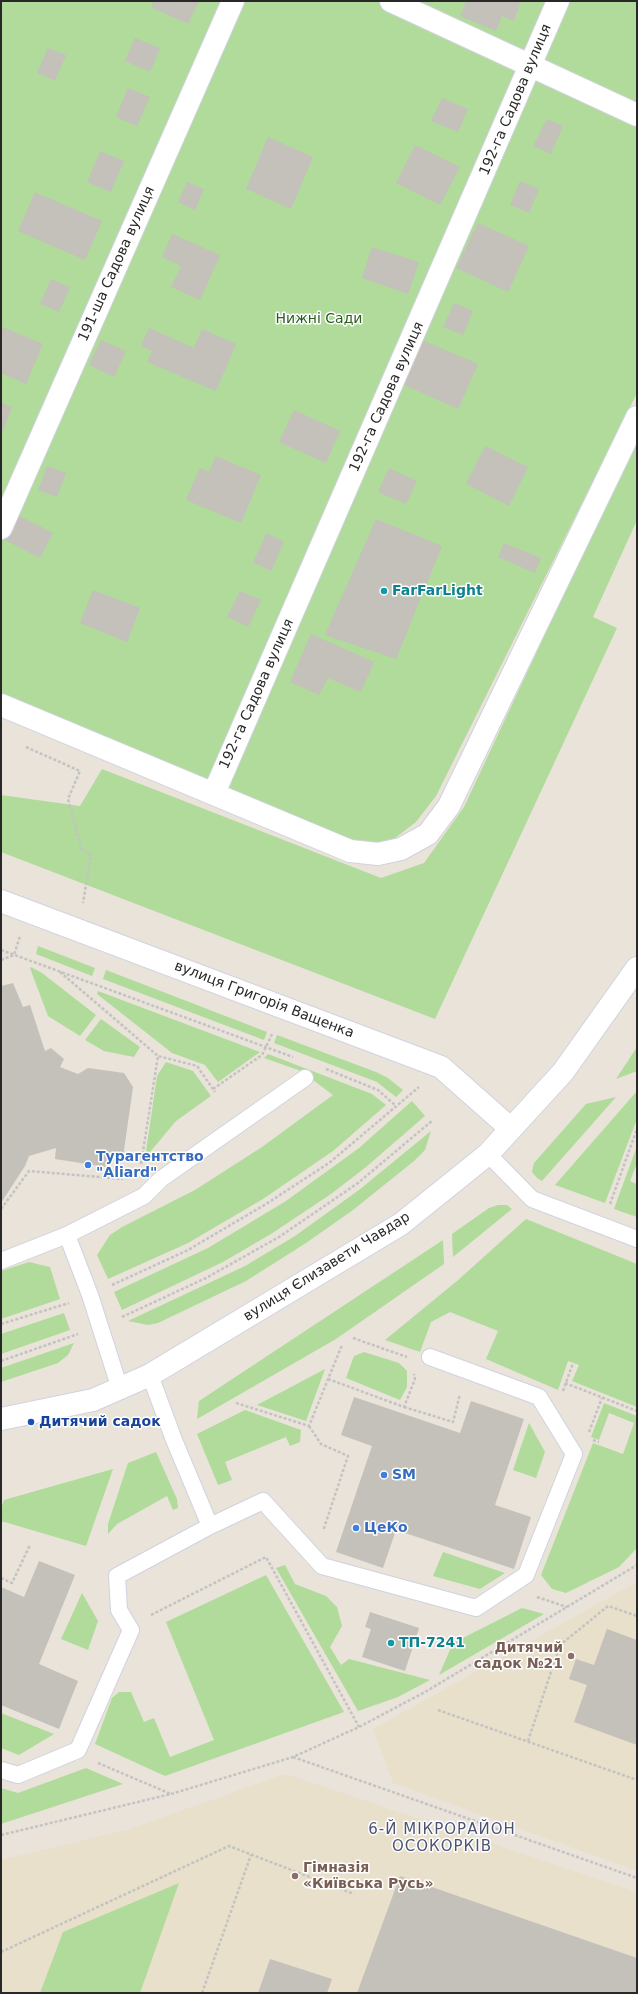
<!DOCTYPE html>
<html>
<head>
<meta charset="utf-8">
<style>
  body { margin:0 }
  #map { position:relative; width:638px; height:1994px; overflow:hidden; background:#e9e3da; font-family:"DejaVu Sans",sans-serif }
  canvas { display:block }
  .frame { position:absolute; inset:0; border:2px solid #282828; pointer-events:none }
</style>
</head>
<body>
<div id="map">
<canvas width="638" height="1994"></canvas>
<div class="frame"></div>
</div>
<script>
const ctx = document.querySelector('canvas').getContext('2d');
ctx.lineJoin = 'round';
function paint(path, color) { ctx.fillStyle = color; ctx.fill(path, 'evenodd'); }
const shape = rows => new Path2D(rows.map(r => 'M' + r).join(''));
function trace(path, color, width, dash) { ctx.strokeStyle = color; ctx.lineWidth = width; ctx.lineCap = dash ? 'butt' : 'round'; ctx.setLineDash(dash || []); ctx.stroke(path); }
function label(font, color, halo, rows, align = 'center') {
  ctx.font = font + ' "DejaVu Sans",sans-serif'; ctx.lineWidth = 3; ctx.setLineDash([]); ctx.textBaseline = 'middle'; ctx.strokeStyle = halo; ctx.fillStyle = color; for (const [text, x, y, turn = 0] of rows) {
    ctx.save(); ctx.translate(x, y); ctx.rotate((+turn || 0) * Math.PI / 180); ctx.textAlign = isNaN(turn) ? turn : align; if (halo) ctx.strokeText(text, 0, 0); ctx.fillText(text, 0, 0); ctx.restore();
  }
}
paint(shape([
  [637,1582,637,1871,393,1783,373,1729],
  [285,1774,637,1892,637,1993,1,1993,1,1860,130,1829]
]), '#e9e0cb');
paint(shape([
  [1,1,637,1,637,393,436,796,416,822,395,838,377,844,348,841,1,693],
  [637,438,637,520,593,617,617,628,435,1019,1,852,1,795,80,806,102,769,381,878,424,863,464,807],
  [38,946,95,968,92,976,36,954],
  [31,967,42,973,96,1015,80,1036,48,1016,30,968],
  [106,970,267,1032,264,1040,103,979],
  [98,991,260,1052,218,1082,205,1065,172,1053,97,994],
  [101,1019,140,1047,134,1057,104,1051,85,1040],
  [277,1035,376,1072,388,1078,403,1090,396,1097,377,1082,274,1043],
  [637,1047,637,1071,616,1079],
  [268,1054,372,1094,386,1105,333,1151,263,1199,188,1243,108,1279,97,1255,110,1235,122,1227,195,1190,262,1147,333,1095,301,1071,264,1058],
  [166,1062,193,1071,211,1096,176,1121,145,1158,157,1076],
  [637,1091,637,1119,605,1203,555,1185],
  [616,1097,542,1181,537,1178,532,1172,534,1163,586,1104],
  [412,1101,425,1116,366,1167,331,1194,271,1234,223,1262,122,1310,114,1292,208,1248,286,1201,359,1148],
  [431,1131,425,1150,414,1161,353,1210,306,1243,246,1281,158,1323,148,1325,128,1321,245,1266,295,1236,359,1190],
  [637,1146,637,1163,630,1181,637,1184,637,1217,614,1209],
  [498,1205,507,1205,512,1209,453,1257,452,1234,489,1208],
  [526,1219,637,1264,637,1407,572,1381,579,1365,568,1361,558,1390,486,1359,498,1331,450,1312,431,1322,420,1352,385,1340,457,1281],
  [443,1240,444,1264,336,1339,197,1419,199,1401],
  [29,1262,50,1267,60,1299,1,1319,1,1271],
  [64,1313,70,1330,1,1354,1,1334],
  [74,1343,68,1355,58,1363,1,1382,1,1368],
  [364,1352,399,1363,407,1371,407,1387,400,1400,346,1378,354,1356],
  [325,1369,306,1421,257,1405],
  [604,1403,637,1416,637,1548,619,1567,566,1593,552,1589,541,1575,593,1443,623,1454,634,1423,609,1413,599,1440,591,1437],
  [245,1410,301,1430,300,1442,290,1446,286,1437,225,1462,232,1480,218,1485,197,1434],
  [529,1423,545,1452,536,1478,513,1470],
  [156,1452,177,1499,178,1508,173,1510,167,1496,117,1524,108,1534,108,1524,128,1463],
  [113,1469,86,1546,1,1521,1,1509,4,1500],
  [443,1552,505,1573,480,1589,433,1576],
  [285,1565,295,1584,326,1596,337,1607,342,1626,330,1647,341,1665,349,1659,430,1680,398,1697,358,1711,276,1568],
  [266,1575,344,1712,165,1776,95,1744,112,1698,119,1692,131,1692,144,1722,154,1718,170,1757,214,1740,166,1622],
  [82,1593,98,1621,88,1650,61,1639],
  [522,1608,544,1614,439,1675,453,1643],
  [1,1713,54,1734,19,1755,1,1748],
  [86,1768,123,1784,1,1824,1,1788,18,1793],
  [179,1883,140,1993,40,1993,63,1932]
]), '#b0db9b');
paint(shape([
  [154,1,199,1,188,24,151,7],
  [466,1,521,1,514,21,502,16,496,31,460,16],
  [135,38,160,48,150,72,125,61],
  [48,48,66,55,55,81,37,73],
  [128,88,150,97,137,126,116,117],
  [442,98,468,109,458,132,431,121],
  [547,119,563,126,551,154,533,146],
  [268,137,313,157,291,209,246,189],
  [415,145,460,167,440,205,396,183],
  [100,151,124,161,111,192,87,182],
  [520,181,539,189,529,213,510,205],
  [187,182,204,189,195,210,178,202],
  [35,192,102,221,85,260,18,231],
  [478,223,529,246,508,292,456,268],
  [172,234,220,255,200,300,171,287,181,266,162,257],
  [372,247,419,262,408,294,362,278],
  [51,279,70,287,59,312,40,304],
  [454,303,473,311,463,335,443,327],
  [3,327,43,344,26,384,1,373,1,331],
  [149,328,194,348,202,329,236,344,216,391,147,362,152,351,141,346],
  [101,340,126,351,114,377,89,365],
  [422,340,478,364,458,409,402,384],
  [1,403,12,407,1,436],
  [294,410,340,431,326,463,279,442],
  [485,446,528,467,509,506,466,484],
  [216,456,261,475,241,523,186,500,200,468,209,472],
  [47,466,66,473,57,497,38,490],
  [389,468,417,481,406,504,378,492],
  [16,514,53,533,40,558,3,539],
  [376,519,442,546,396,659,325,635],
  [267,533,284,542,271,571,253,562],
  [504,543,541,558,535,573,498,557],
  [93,590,140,608,127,642,80,623],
  [240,591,261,600,248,627,227,617],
  [311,634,374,662,361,692,328,678,319,695,290,682],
  [13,983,23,1007,30,1005,45,1051,51,1048,64,1059,60,1067,78,1074,88,1068,124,1073,133,1087,123,1157,108,1155,106,1167,55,1159,56,1148,29,1156,25,1166,1,1203,1,986],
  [354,1397,460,1433,471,1401,524,1419,495,1505,531,1517,514,1569,396,1530,383,1568,336,1552,372,1446,341,1435],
  [39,1561,75,1575,39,1664,78,1681,59,1729,1,1705,1,1587,24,1597],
  [370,1612,419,1628,405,1671,362,1657,371,1629,365,1627],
  [607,1629,637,1640,637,1745,574,1722,587,1685,569,1679,576,1659,594,1665],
  [400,1876,637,1958,637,1993,357,1993],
  [270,1959,332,1979,327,1993,258,1993]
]), '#c4c0ba');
const lane = shape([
  [488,1154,532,1199,637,1239],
  [1,1261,67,1235],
  [150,1375,174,1440,210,1526,263,1501,322,1566,476,1608,526,1575,574,1454,539,1397,430,1357],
  [120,1389,90,1295,67,1235,144,1196,161,1179,305,1078],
  [1,1770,18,1775,78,1750,131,1630,119,1610,117,1576,210,1526]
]);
const street = shape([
  [391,1,637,115],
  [1,528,233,1],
  [1,705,350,851,378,854,401,849,428,834,449,806,637,417],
  [214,793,558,1],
  [1,901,441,1067,510,1128]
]);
const secondary = shape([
  [1,1419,93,1400,150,1375,401,1224,488,1154,563,1072,637,968]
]);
trace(lane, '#d0d2df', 18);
trace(street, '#d0d2df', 24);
trace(secondary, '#d0d2df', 24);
trace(shape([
  [26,747,80,771,68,799,82,850,91,855,83,903],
  [1,950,293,1057],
  [1,960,14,955,20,936],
  [60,972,158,1056],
  [326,1069,378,1090,396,1106],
  [213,1089,262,1055,273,1032],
  [141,1164,158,1056,197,1066,215,1092],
  [610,1204,637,1129],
  [1,1209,29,1171,123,1179],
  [112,1285,188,1250,266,1204,329,1163,419,1087],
  [122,1317,206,1278,279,1237,358,1183,433,1120],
  [1,1324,69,1303],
  [353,1338,407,1357],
  [1,1361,78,1334],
  [328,1379,404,1407,415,1379,414,1374],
  [565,1383,637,1411],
  [563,1391,573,1363],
  [236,1403,309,1426,342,1345],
  [404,1407,453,1422,460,1394],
  [309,1426,321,1444,348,1456,323,1531],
  [589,1432,602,1398],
  [593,1440,599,1442],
  [1,1578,12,1583,30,1545],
  [537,1597,567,1607],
  [151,1615,266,1557,359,1727],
  [438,1710,637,1780],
  [528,1741,560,1645,608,1606,637,1616],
  [293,1757,637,1878],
  [98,1763,171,1794],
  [1,1835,171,1794,293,1757,359,1727,425,1692,637,1565],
  [1,1952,229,1846,354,1894],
  [202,1993,251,1855]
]), '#c3c3c3', 2.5, [3, 2]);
trace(lane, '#fff', 16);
trace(street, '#fff', 22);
trace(secondary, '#fff', 22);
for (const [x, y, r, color] of [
  [384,591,4,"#0f9aa8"],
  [88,1165,4,"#3f7fe0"],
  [31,1422,4,"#1a4fb4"],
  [384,1475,4,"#3f7fe0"],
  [356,1528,4,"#3f7fe0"],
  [391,1643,4,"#0f9aa8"],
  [571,1656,4,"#8d6e63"],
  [295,1876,4,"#8d6e63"]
]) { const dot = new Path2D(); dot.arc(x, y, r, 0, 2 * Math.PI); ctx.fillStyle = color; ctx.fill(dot); trace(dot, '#fff', 1.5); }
label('14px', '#282828', '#fff', [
  ["192-га Садова вулиця",516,100,-67],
  ["191-ша Садова вулиця",117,264,-66],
  ["192-га Садова вулиця",387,397,-66],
  ["192-га Садова вулиця",257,694,-66],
  ["вулиця Григорія Ващенка",264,1000,21],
  ["вулиця Єлизавети Чавдар",327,1267,-32]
]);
label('14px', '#2b5c20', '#fff', [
  ["Нижні Сади",319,319]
]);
label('bold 14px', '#0d838f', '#fff', [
  ["FarFarLight",392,591],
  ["ТП-7241",399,1643]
], 'left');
label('bold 14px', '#366cbe', '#fff', [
  ["Турагентство",96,1157],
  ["\"Aliard\"",96,1173],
  ["SM",392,1475],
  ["ЦеКо",364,1528]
], 'left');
label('bold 14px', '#164399', '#fff', [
  ["Дитячий садок",39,1422]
], 'left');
label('bold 14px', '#785e54', '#fff', [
  ["Дитячий",563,1648],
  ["садок №21",563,1664],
  ["Гімназія",303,1868,"left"],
  ["«Київська Русь»",303,1884,"left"]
], 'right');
ctx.letterSpacing = '1px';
label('15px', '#4d5373', '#fff', [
  ["6-Й МІКРОРАЙОН",442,1830],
  ["ОСОКОРКІВ",442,1847]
]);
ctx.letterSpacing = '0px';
</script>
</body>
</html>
